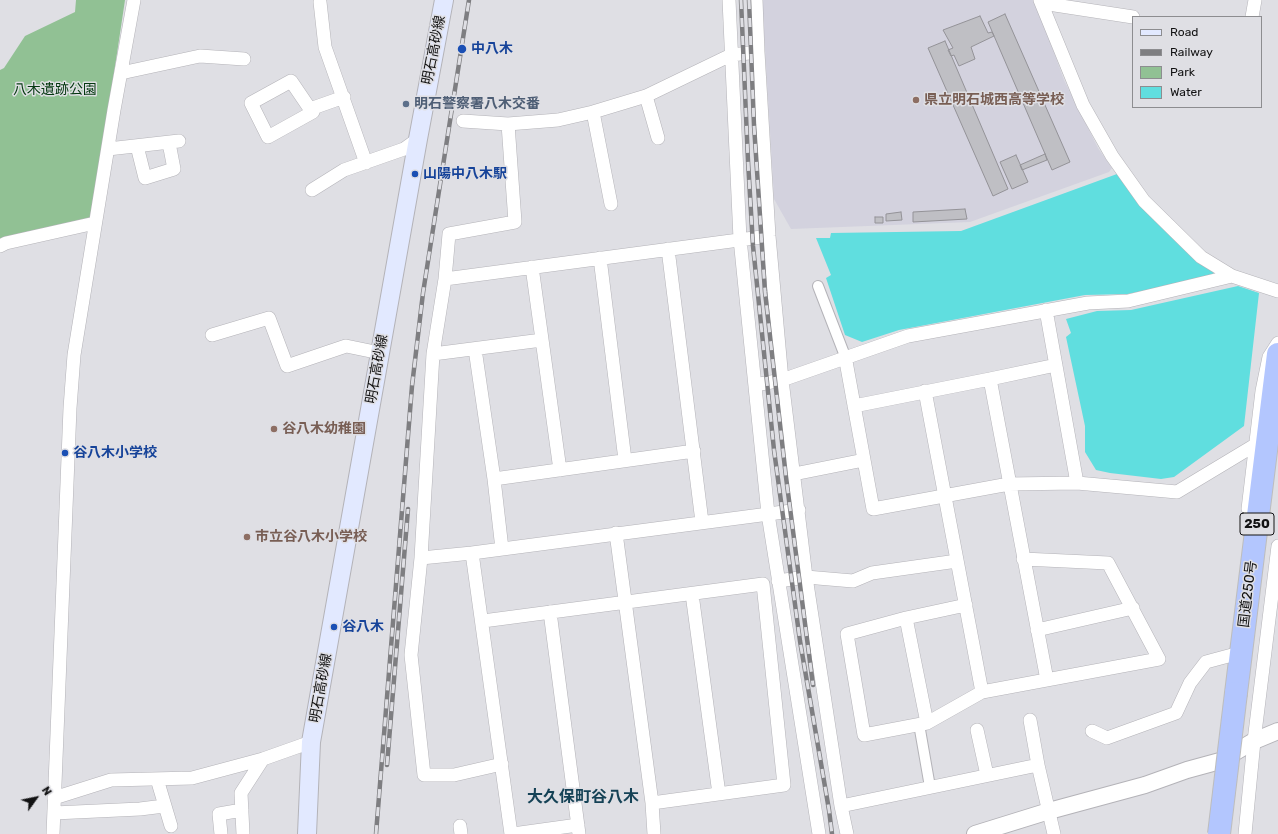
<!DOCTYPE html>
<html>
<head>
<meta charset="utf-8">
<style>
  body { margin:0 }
  #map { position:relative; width:1278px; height:834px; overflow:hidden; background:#dfdfe4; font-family:Rubik,sans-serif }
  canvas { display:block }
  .legend { position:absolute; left:1132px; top:16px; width:130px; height:92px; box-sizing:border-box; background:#dfdfe4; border:1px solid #8d8d90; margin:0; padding:5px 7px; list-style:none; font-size:12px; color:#121213 }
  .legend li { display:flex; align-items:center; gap:8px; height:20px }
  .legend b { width:20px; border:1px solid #8d8d90 }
  .north { position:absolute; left:16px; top:778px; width:40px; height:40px; -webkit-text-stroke:3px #dfdfe4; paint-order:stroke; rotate:57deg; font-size:11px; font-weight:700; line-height:16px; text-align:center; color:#121213 }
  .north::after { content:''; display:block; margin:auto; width:14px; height:18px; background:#121213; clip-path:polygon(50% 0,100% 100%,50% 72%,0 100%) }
</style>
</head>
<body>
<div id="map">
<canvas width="1278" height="834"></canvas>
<ul class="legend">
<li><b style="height:5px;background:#e2e9ff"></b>Road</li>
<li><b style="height:5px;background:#7e7e81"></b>Railway</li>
<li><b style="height:11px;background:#91c194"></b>Park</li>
<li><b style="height:11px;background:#60dedf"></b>Water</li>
</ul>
<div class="north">N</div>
</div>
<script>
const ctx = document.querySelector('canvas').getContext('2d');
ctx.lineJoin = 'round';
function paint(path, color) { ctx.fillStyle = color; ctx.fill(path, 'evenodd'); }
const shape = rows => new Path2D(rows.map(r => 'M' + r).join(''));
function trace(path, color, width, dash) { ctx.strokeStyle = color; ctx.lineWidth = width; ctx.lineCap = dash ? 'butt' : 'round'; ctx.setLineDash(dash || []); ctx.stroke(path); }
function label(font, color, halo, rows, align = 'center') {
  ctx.font = font + ' Rubik,"Noto Sans JP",sans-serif'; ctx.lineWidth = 3; ctx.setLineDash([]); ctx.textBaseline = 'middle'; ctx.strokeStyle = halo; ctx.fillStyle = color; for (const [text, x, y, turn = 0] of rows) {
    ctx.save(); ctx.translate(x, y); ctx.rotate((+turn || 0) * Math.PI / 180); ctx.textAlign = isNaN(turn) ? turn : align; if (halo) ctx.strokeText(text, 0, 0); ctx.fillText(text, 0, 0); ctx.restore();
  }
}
paint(shape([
  [762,0,1035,0,1064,80,1098,148,1112,168,1109,172,970,222,791,229,774,199]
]), '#d3d2de');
paint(shape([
  [76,0,125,0,92,220,0,242,0,70,4,68,25,36,75,12]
]), '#91c194');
paint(shape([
  [1117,174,1140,204,1214,271,1213,277,1128,294,1085,295,899,330,862,342,845,335,826,278,831,275,816,238,830,238,831,233,961,231],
  [1238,286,1259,293,1244,426,1174,477,1161,479,1110,473,1096,470,1085,452,1085,426,1066,337,1071,333,1066,319,1097,311,1131,310]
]), '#60dedf');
const building = shape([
  [1005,14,1070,162,1052,170,988,22,1005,14],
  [980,16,988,33,992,32,994,36,971,47,975,59,959,66,954,55,951,56,948,50,953,48,943,30,980,16],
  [945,41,1008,189,993,196,928,48,945,41],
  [1045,154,1047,160,1022,170,1020,165,1045,154],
  [1016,155,1028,182,1012,189,1000,162,1016,155],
  [965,209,967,219,913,222,913,212,965,209],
  [901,212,902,220,886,221,886,214,901,212],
  [875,217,883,217,883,223,875,223,875,217]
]);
paint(building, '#bfbfc4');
trace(building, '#949398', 1);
const pedestrian = shape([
  [818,286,845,356],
  [919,724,930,787]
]);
const minor = shape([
  [729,0,740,239,768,514,819,834],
  [756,0,758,52,769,236,782,380,806,577,841,806,847,834],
  [1040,0,1083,105,1112,156,1144,201,1201,257,1232,276,1278,291],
  [320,2,325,47,366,163],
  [1042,3,1133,17],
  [1252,17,1255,0],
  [121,73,200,56,244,59],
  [646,96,658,138],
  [310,109,291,81,251,103,268,137,313,112,310,109,344,97],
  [593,112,611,204],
  [463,121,508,124,558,120,593,112,646,96,731,55,758,52],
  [137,146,145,178,174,169,169,143],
  [108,149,179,141],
  [312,190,344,170,404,149,418,139],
  [0,246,6,243,95,223],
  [668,249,702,522],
  [600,258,625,460],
  [532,267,560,470],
  [445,279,769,236],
  [1046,310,1077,483],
  [212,335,269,318,287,366,346,346,380,353],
  [475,349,494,479,502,549],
  [433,354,542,340],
  [845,356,873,509,1009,484,1077,483,1177,492,1255,445],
  [990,379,1047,680],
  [755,385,782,380,908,336,1088,303,1128,301,1232,276],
  [925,391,982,692],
  [854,406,990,379,1056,365],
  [794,474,864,460],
  [494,479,694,451],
  [1248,509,1262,391,1269,357,1278,343],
  [616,533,652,803,654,834],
  [472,553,511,834],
  [421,558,472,553,799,510],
  [778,581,806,577,853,581,872,573,957,561],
  [692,594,719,794],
  [966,605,906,618,847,634,864,735,927,723,982,692,1159,659,1108,563,1023,559],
  [550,612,579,834],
  [906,618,927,723],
  [483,621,763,584,784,785,652,803],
  [1037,630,1133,608],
  [1030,720,1038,765],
  [977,730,987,775],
  [1092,731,1107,738,1176,713,1190,683,1206,662,1232,655],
  [502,764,454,775,424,775,411,655,421,558,433,354,445,279,449,234,515,222,508,124],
  [157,779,171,826],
  [54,798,111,780,192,778,263,759,311,742],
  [841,806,1038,765,1054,834],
  [54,813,140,809,164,806],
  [460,826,461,834],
  [53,834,70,408,74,355,114,110,134,0],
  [221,834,219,814,242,810],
  [243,834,241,793,263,759],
  [513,834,578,825],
  [1245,834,1254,741,1278,546]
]);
const tertiary = shape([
  [975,834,1049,811,1145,785,1187,770,1220,761,1254,741,1278,731]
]);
const secondary = shape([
  [307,834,311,742,418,139,444,0]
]);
const trunk = shape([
  [1236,693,1278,354]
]);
trace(pedestrian, '#b4b3b8', 12);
trace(minor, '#b4b3b8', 14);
trace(tertiary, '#b4b3b8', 18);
trace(secondary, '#b4b3b8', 20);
trace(trunk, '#bdbdbd', 24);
trace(pedestrian, '#fff', 10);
trace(minor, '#fff', 13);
trace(tertiary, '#fff', 16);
trace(secondary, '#e2e9ff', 18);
trace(trunk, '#b3c6fe', 22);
const rail = shape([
  [741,0,748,161,753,246,774,450,800,641,829,810,832,834],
  [749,0,754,125,765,292,786,477,813,685],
  [387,765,408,509],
  [376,834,412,386,423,293,469,0]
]);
trace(rail, '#7e7e81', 4.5);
trace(rail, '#dfdfe4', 3, [9]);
const trunkBridge = shape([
  [1219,834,1236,693]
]);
trace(trunkBridge, '#bdbdbd', 24, []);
trace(trunkBridge, '#b3c6fe', 22);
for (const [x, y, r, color] of [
  [462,49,5,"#1a4fb4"],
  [916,100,4,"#8d6e63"],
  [406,104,4,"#5c6f8a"],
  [415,174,4,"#1a4fb4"],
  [274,429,4,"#8d6e63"],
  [65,453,4,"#1a4fb4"],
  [247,537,4,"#8d6e63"],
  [334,627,4,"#1a4fb4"]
]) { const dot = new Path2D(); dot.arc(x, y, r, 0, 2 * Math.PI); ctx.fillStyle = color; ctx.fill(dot); trace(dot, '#dfdfe4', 1.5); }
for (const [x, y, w] of [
  [1257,524,34]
]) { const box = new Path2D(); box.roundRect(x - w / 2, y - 11, w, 22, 3); ctx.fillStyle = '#dfdfe4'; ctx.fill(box); trace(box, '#121213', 1); }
label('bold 13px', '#121213', null, [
  ["250",1257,524]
]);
label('bold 14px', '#164399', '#dfdfe4', [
  ["中八木",471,49],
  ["山陽中八木駅",423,174],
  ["谷八木小学校",73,453],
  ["谷八木",342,627]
], 'left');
label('14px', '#121213', '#dfdfe4', [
  ["明石高砂線",434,50,-79],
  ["明石高砂線",377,369,-80],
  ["国道250号",1248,594,-83],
  ["明石高砂線",321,688,-80]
]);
label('14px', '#043810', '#dfdfe4', [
  ["八木遺跡公園",55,90]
]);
label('bold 14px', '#785e54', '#dfdfe4', [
  ["県立明石城西高等学校",924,100],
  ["谷八木幼稚園",282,429],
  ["市立谷八木小学校",255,537]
], 'left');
label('bold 14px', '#4e5e75', '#dfdfe4', [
  ["明石警察署八木交番",414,104]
], 'left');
label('bold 16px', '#154256', '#dfdfe4', [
  ["大久保町谷八木",583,797]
]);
</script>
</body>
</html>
